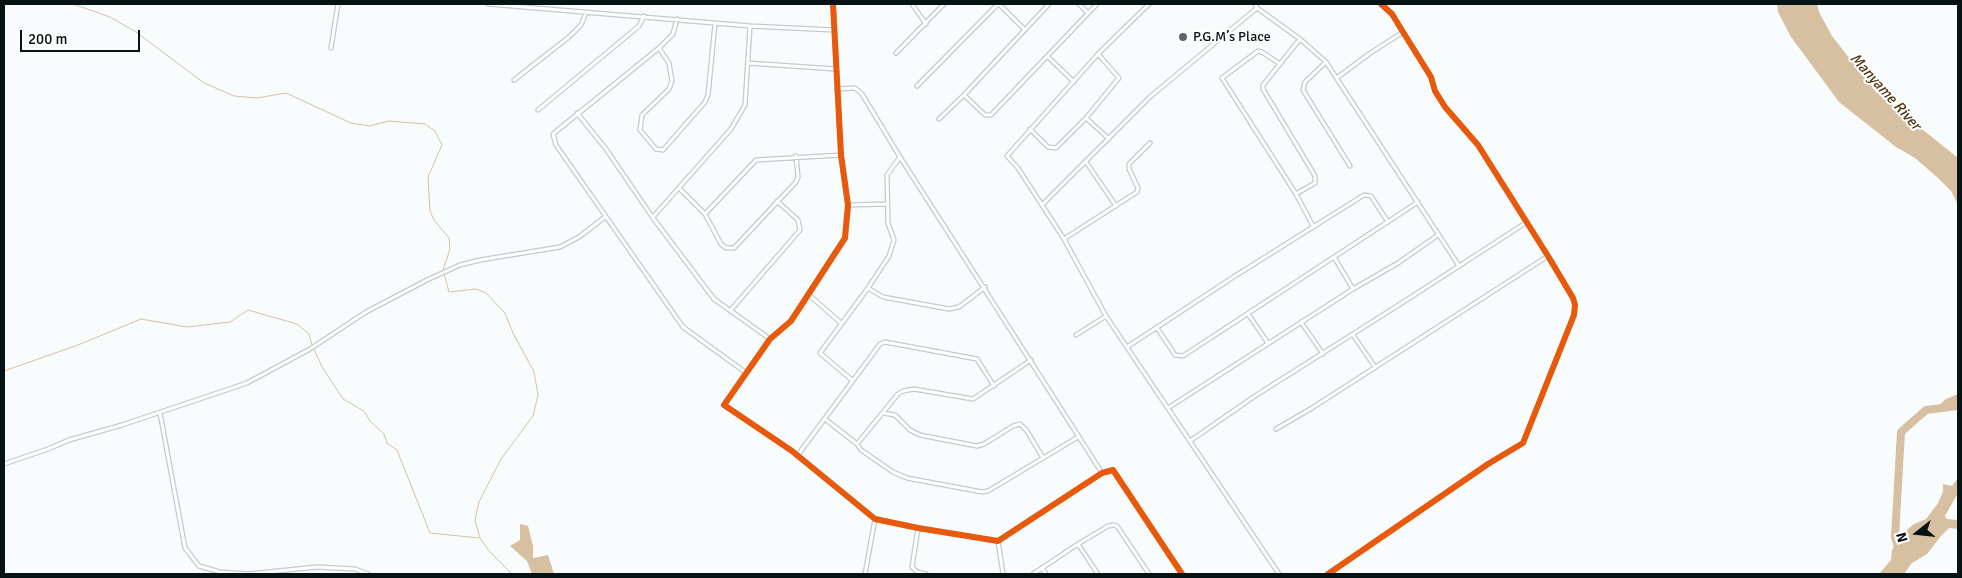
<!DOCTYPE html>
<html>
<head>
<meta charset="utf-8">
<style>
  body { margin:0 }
  #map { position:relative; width:1962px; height:578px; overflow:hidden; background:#f8fcfc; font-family:Signika,sans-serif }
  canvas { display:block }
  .frame { position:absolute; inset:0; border:5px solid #061314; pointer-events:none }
  .north { position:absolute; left:1892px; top:508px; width:50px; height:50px; -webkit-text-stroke:4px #fff; paint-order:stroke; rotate:254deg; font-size:14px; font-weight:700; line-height:20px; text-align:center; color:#061314 }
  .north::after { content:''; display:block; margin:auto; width:18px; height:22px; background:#061314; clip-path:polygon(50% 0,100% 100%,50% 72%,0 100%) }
  .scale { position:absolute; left:20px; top:30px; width:120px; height:22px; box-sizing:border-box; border:2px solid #061314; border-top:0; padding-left:6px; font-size:15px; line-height:18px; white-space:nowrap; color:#061314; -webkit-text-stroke:4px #fff; paint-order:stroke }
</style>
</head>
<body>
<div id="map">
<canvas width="1962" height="578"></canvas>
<div class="frame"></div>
<div class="north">N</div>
<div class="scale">200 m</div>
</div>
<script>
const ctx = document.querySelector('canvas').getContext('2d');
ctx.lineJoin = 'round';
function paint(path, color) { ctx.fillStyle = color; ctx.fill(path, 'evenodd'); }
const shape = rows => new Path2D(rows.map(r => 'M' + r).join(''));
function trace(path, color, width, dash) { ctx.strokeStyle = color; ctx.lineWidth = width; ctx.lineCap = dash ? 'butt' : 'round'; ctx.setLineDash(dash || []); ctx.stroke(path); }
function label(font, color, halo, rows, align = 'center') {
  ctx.font = font + ' Signika,sans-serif'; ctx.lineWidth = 4; ctx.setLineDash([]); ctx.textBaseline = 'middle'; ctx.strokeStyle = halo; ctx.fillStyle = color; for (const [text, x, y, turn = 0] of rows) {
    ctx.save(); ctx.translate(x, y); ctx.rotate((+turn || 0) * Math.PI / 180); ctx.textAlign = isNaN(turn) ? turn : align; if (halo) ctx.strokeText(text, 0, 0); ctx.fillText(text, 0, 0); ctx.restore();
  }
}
paint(shape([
  [1777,4,1817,4,1819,12,1832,36,1876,92,1958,158,1958,205,1951,191,1938,178,1915,158,1896,147,1839,102,1791,37,1778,12],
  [1958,394,1958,410,1943,409,1938,406,1946,399],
  [1958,478,1958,493,1945,516,1947,519,1958,520,1958,529,1949,528,1941,536,1927,554,1912,563,1904,574,1879,574,1891,560,1892,550,1900,536,1914,524,1926,519,1938,503,1943,492,1943,484,1952,486],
  [520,524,528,526,533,546,533,558,548,555,554,574,532,574,527,561,510,546,520,540]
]), '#d7c0a1');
trace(shape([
  [73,4,110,17,136,32,204,83,234,96,257,98,286,93,351,123,369,126,389,121,425,124,435,131,442,145,428,177,430,211,434,220,449,238,450,249,443,270,449,292,476,289,486,293,505,313,513,333,534,372,538,395,533,416,501,459,479,502,475,520,480,538,490,552,512,574],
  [314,349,322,367,343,399,364,411,370,421,384,434,387,443,397,450,430,533,479,538],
  [4,371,78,345,141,319,187,327,230,322,248,310,297,324,309,334,312,345]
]), '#d7c0a1', 1);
trace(shape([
  [1899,551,1895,537,1901,432,1926,410,1958,406]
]), '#d7c0a1', 8);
const street = shape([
  [488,4,750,26,834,30],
  [833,4,841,155,848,205,845,238,791,321,770,339,724,405,792,451,875,519,918,528,998,541,1102,473,1113,470,1182,574],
  [912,4,926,24],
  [999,4,1024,29],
  [1079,4,1087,12],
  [1255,4,1257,8,1300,39,1326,62,1459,266],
  [677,19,673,34,659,48,553,134,556,145,683,327,745,372],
  [331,48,338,4],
  [659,48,669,63,672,81,669,89,642,115,640,130,656,149,663,150,705,102,708,95,715,24],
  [896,53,944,4],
  [1048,57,1074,82],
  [1326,62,1305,82,1303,90,1350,166],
  [748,63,836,69],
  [1280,64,1262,52,1258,51,1222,78,1296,194,1313,226],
  [1338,77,1369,54,1403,32],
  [514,80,569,37,581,25,586,13],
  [917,86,998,4],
  [837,89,855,88,862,94,900,157,1102,473],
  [964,95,985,115,991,115,1097,4],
  [538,110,639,26,644,16],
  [577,113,606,149,653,218,714,299,770,339],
  [1086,118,1109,139],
  [939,119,964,95,1049,4],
  [1030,129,1048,147,1056,148,1086,118,1119,78,1098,54],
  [1086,162,1116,206],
  [680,189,705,214,721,244,726,248,734,248,796,182,798,177,796,156],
  [1296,194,1315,183,1315,176,1263,89,1263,85,1300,39],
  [1043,204,1151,96,1257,8],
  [848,205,887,204],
  [705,214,756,160,841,155],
  [653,217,731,129,745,105,750,26],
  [1064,239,1137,192,1138,188,1129,169,1129,164,1150,143],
  [1334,257,1353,289],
  [868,288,883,297,949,309,959,307,985,287],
  [809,295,841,323],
  [730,311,800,230,798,220,777,201],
  [1248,314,1268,343],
  [1106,316,1064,239,1018,168,1007,156,1098,54,1149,4],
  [1301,322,1323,354],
  [1157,328,1175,355,1183,356,1418,202],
  [1076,335,1106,316,1279,574],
  [1353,335,1375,367],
  [1127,347,1235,276,1364,195,1371,196,1388,222],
  [853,381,820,353,868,288,889,256,894,240,888,223,887,175,900,157],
  [1168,408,1353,289,1398,263,1438,235],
  [160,413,185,548,199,566,220,572,248,574,317,567,355,569,368,574],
  [883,413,895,415,910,430,920,435,977,446,984,444,1013,426,1020,424,1027,431,1043,458],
  [825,419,857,444,861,450,893,472,907,478,982,492,988,491,1078,437],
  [1276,429,1312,408,1548,256],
  [1190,441,1255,396,1405,301,1527,222],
  [857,444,898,394,903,391,914,389,973,399,1031,360],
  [797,456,880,344,885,342,977,359,994,386],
  [4,464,48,449,69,440,122,425,247,383,310,349,366,312,429,279,460,265,480,260,560,247,579,237,605,217],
  [918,528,912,567,917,572,926,574],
  [998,541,1003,574],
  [1078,544,1098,574],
  [1042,568,1046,574],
  [865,574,875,519],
  [1033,574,1078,544,1108,526,1114,525,1117,526,1149,574],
  [1328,574,1488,464,1523,443,1574,315,1575,305,1573,298,1548,256,1478,145,1445,107,1435,91,1431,77,1403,32,1392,14,1381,4]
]);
trace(street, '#c3cbcc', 5.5);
trace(street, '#feffff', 3);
trace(shape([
  [833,4,841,155,848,205,845,238,791,321,770,339,724,405,792,451,875,519,918,528,998,541,1102,473,1113,470,1182,574],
  [1328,574,1488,464,1523,443,1574,315,1575,305,1573,298,1548,256,1478,145,1445,107,1435,91,1431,77,1403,32,1392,14,1381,4]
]), '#e8590c', 6);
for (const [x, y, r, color] of [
  [1183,37,5,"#5b6565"]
]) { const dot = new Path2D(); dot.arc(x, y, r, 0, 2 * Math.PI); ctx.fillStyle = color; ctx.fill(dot); trace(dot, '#fff', 2); }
label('14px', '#061314', '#fff', [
  ["P.G.M’s Place",1193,37]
], 'left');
label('italic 15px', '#523916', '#fff', [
  ["Manyame River",1885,92,48]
]);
</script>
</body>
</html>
